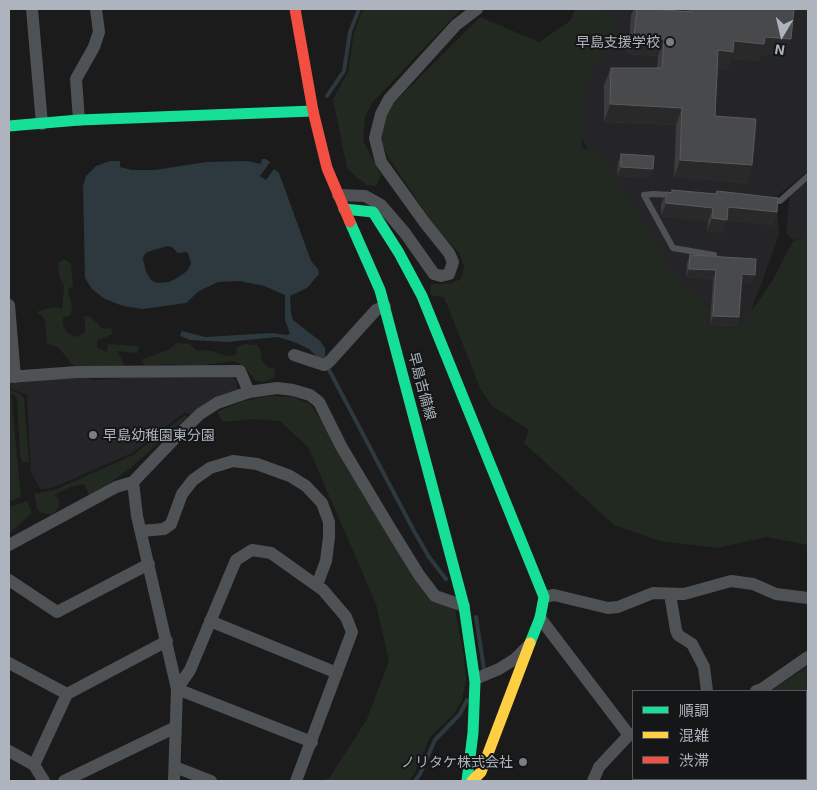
<!DOCTYPE html>
<html>
<head>
<meta charset="utf-8">
<style>
  body { margin:0 }
  #map { position:relative; width:817px; height:790px; overflow:hidden; background:#1b1b1c; font-family:"Exo 2","Noto Sans JP",sans-serif }
  canvas { display:block }
  .frame { position:absolute; inset:0; border:10px solid #adb4bd; pointer-events:none }
  .legend { position:absolute; left:632px; top:690px; width:175px; height:90px; box-sizing:border-box; background:#151618; border:1px solid #52555a; margin:0; padding:6px 9px; list-style:none; font-size:15px; color:#adb4bd }
  .legend li { display:flex; align-items:center; gap:10px; height:25px }
  .legend b { width:25px; border:1px solid #52555a }
  .north { position:absolute; left:757px; top:10px; width:50px; height:50px; -webkit-text-stroke:4px #151618; paint-order:stroke; rotate:189deg; font-size:14px; font-weight:700; line-height:20px; text-align:center; color:#adb4bd }
  .north::after { content:''; display:block; margin:auto; width:18px; height:22px; background:#adb4bd; clip-path:polygon(50% 0,100% 100%,50% 72%,0 100%) }
</style>
</head>
<body>
<div id="map">
<canvas width="817" height="790"></canvas>
<div class="frame"></div>
<ul class="legend">
<li><b style="height:6px;background:#16e098"></b>順調</li>
<li><b style="height:6px;background:#ffcf43"></b>混雑</li>
<li><b style="height:6px;background:#f24e42"></b>渋滞</li>
</ul>
<div class="north">N</div>
</div>
<script>
const ctx = document.querySelector('canvas').getContext('2d');
ctx.lineJoin = 'round';
function paint(path, color) { ctx.fillStyle = color; ctx.fill(path, 'evenodd'); }
const shape = rows => new Path2D(rows.map(r => 'M' + r).join(''));
function trace(path, color, width, dash) { ctx.strokeStyle = color; ctx.lineWidth = width; ctx.lineCap = dash ? 'butt' : 'round'; ctx.setLineDash(dash || []); ctx.stroke(path); }
function label(font, color, halo, rows, align = 'center') {
  ctx.font = font + ' "Exo 2","Noto Sans JP",sans-serif'; ctx.lineWidth = 4; ctx.setLineDash([]); ctx.textBaseline = 'middle'; ctx.strokeStyle = halo; ctx.fillStyle = color; for (const [text, x, y, turn = 0] of rows) {
    ctx.save(); ctx.translate(x, y); ctx.rotate((+turn || 0) * Math.PI / 180); ctx.textAlign = isNaN(turn) ? turn : align; if (halo) ctx.strokeText(text, 0, 0); ctx.fillText(text, 0, 0); ctx.restore();
  }
}
paint(shape([
  [606,9,808,9,808,171,777,196,779,235,742,336,705,334,616,215,575,122,586,68],
  [808,180,808,234,806,237,793,240,786,233,789,202,791,195],
  [78,376,96,380,133,377,231,377,237,381,237,390,212,399,190,415,185,412,132,453,55,487,41,490,31,473,27,395,9,388,9,383]
]), '#252528');
paint(shape([
  [363,9,461,9,372,103,365,117,363,141,381,175,376,186,367,185,355,176,347,168,333,99,348,72,354,32],
  [575,9,611,9,608,10,607,15,617,26,616,38,611,48,587,75,582,94,582,147,589,151,597,150,680,284,700,297,707,308,708,327,740,328,772,281,793,241,808,236,808,545,766,537,717,548,660,541,614,525,524,443,529,430,492,406,480,388,444,297,430,295,431,284,451,283,459,280,462,277,464,267,460,254,438,231,388,157,382,144,381,133,384,120,392,105,480,17,539,42,570,21],
  [65,259,71,264,73,285,68,290,72,305,71,315,63,318,63,325,67,332,74,337,81,335,85,332,85,322,83,317,90,316,103,329,111,328,113,334,97,341,97,347,106,352,108,347,107,344,139,346,137,353,117,351,124,364,117,369,79,369,71,363,58,347,47,344,45,321,42,316,36,312,53,307,62,309,64,286,59,275,58,263],
  [177,343,190,344,196,350,213,351,226,356,236,355,237,347,244,344,257,345,260,349,262,361,268,367,276,369,274,378,263,382,255,380,244,366,234,361,197,366,167,364,145,366,141,360,168,350],
  [9,389,20,394,24,398,29,462,23,463,20,456,17,397,11,394,21,497,9,502],
  [268,396,293,397,310,404,325,425,415,580,433,601,455,608,464,656,466,679,462,700,453,715,430,737,415,772,409,781,323,781,330,777,367,719,389,661,376,604,308,447,280,421,253,419,223,422,217,412,243,401],
  [185,415,187,417,131,468,111,482,89,495,84,484,70,487,54,495,59,500,59,508,51,515,41,513,37,509,34,494,57,489,133,455],
  [27,501,32,513,9,534,9,507],
  [808,666,808,781,758,781,758,779,806,779,806,691,770,691]
]), '#212921');
paint(shape([
  [262,159,266,159,270,162,260,176,266,180,274,169,279,173,311,261,318,269,319,274,307,288,290,296,291,314,293,320,320,341,325,348,325,358,320,360,309,349,294,342,278,337,227,342,190,340,180,336,182,331,205,337,272,333,286,335,290,334,285,320,285,295,264,286,240,281,218,282,199,291,186,303,143,309,123,306,105,299,92,289,85,278,83,186,86,176,96,166,110,161,120,161,120,167,132,170,155,170,206,162,247,161,261,164],
  [167,246,172,247,178,253,187,252,189,256,191,264,187,271,177,278,169,282,157,283,151,280,146,272,143,259,144,255,147,252]
]), '#2d393f');
trace(shape([
  [327,96,344,71,350,32,359,9],
  [327,366,414,531,429,557,446,579],
  [476,617,484,669],
  [415,781,420,774,435,740,460,714,467,700]
]), '#2d393f', 4);
trace(shape([
  [671,195,653,194,644,195,673,248,714,255],
  [771,200,780,201,808,176]
]), '#4f5255', 6);
trace(shape([
  [32,9,42,124],
  [79,120,76,79,94,47,99,32,96,9],
  [338,195,365,196,381,205,405,233,434,274,441,276,449,274,453,262,449,253,425,223,381,162,375,138,381,114,389,99,456,25,477,9],
  [9,305,15,377],
  [294,355,324,365,329,362,376,310,385,306],
  [9,377,77,372,240,371,249,392],
  [133,482,137,516,177,689,174,781],
  [141,531,164,529,171,524,182,494,193,480,210,468,233,461,257,464,290,476,306,486,322,503,329,522,329,537,326,561,317,585],
  [9,545,116,487,133,482,178,435,200,414,217,403,249,392,277,388,293,390,310,395,319,402,341,446,387,523,419,575,435,596,464,606],
  [9,580,57,612,149,564],
  [670,594,676,630,678,635,692,644,704,667,707,691],
  [544,597,554,595,608,608,618,607,653,593,684,594,731,581,753,584,776,594,808,598],
  [540,618,629,735,599,767,593,781],
  [210,621,337,673],
  [9,663,67,694],
  [475,679,499,669,515,659,527,647],
  [177,689,190,670,236,560,252,550,271,553,323,590,346,617,352,632,296,781],
  [177,689,312,742],
  [756,691,762,689,808,657],
  [9,751,34,765,44,781],
  [34,765,67,694,167,641],
  [175,767,211,781],
  [700,779,701,781],
  [64,781,176,727]
]), '#4f5255', 12);
trace(shape([
  [9,126,79,120,313,111],
  [344,209,373,212,399,253,422,296,544,597,540,618,530,643],
  [350,222,380,290,464,606,475,682,473,733,467,781]
]), '#16e098', 11);
trace(shape([
  [472,781,481,772,530,643]
]), '#ffcf43', 11);
trace(shape([
  [295,9,313,111,327,168,350,222]
]), '#f24e42', 11);
paint(shape([
  [634,9,651,9,686,12,687,9,794,9,785,56,761,54,758,61,731,59,727,69,718,68,715,116,752,165,746,183,674,177,676,125,604,122,604,85,611,68,657,68,658,56,628,54,631,15],
  [621,154,650,178,617,176,618,163],
  [672,190,715,194,717,191,777,212,772,225,726,220,722,233,707,231,708,221,661,216,661,205,666,192,671,193],
  [690,255,752,283,741,282,739,317,736,326,710,325,713,279,686,277,687,263]
]), '#3c3c3e');
paint(shape([
  [634,37,664,39,658,56,628,54],
  [765,37,791,39,785,56,761,54,758,61,731,59,727,69,712,68,718,50,734,41],
  [610,104,682,108,676,125,604,122],
  [680,160,752,165,746,183,674,177],
  [621,167,653,169,650,178,617,176],
  [666,203,713,208,708,221,661,216],
  [728,207,777,212,772,225,726,220,722,233,707,231,712,218],
  [689,269,716,270,713,279,686,277],
  [742,274,755,275,752,283,739,282],
  [713,316,739,317,736,326,710,325]
]), '#29292a');
const building = shape([
  [637,9,651,9,691,12,691,9,794,9,791,39,765,37,764,44,734,41,733,52,718,50,715,116,756,119,752,165,680,160,682,108,610,104,611,68,662,68,664,39,634,37,637,9],
  [621,154,654,156,653,169,621,167,621,154],
  [672,190,716,194,717,191,778,198,777,212,728,207,727,220,712,218,713,208,666,203,666,192,672,193,672,190],
  [690,255,756,259,755,275,742,274,739,317,713,316,716,270,689,269,690,255]
]);
paint(building, '#48494b');
trace(building, '#585a5d', 1);
for (const [x, y, r, color] of [
  [670,42,5,"#7a7e85"],
  [93,435,5,"#7a7e85"],
  [523,762,5,"#7a7e85"]
]) { const dot = new Path2D(); dot.arc(x, y, r, 0, 2 * Math.PI); ctx.fillStyle = color; ctx.fill(dot); trace(dot, '#151618', 2); }
label('14px', '#adb4bd', '#151618', [
  ["早島支援学校",660,42],
  ["早島幼稚園東分園",103,435,"left"],
  ["ノリタケ株式会社",513,762]
], 'right');
label('14px', '#adb4bd', '#151618', [
  ["早島吉備線",422,386,75]
]);
</script>
</body>
</html>
